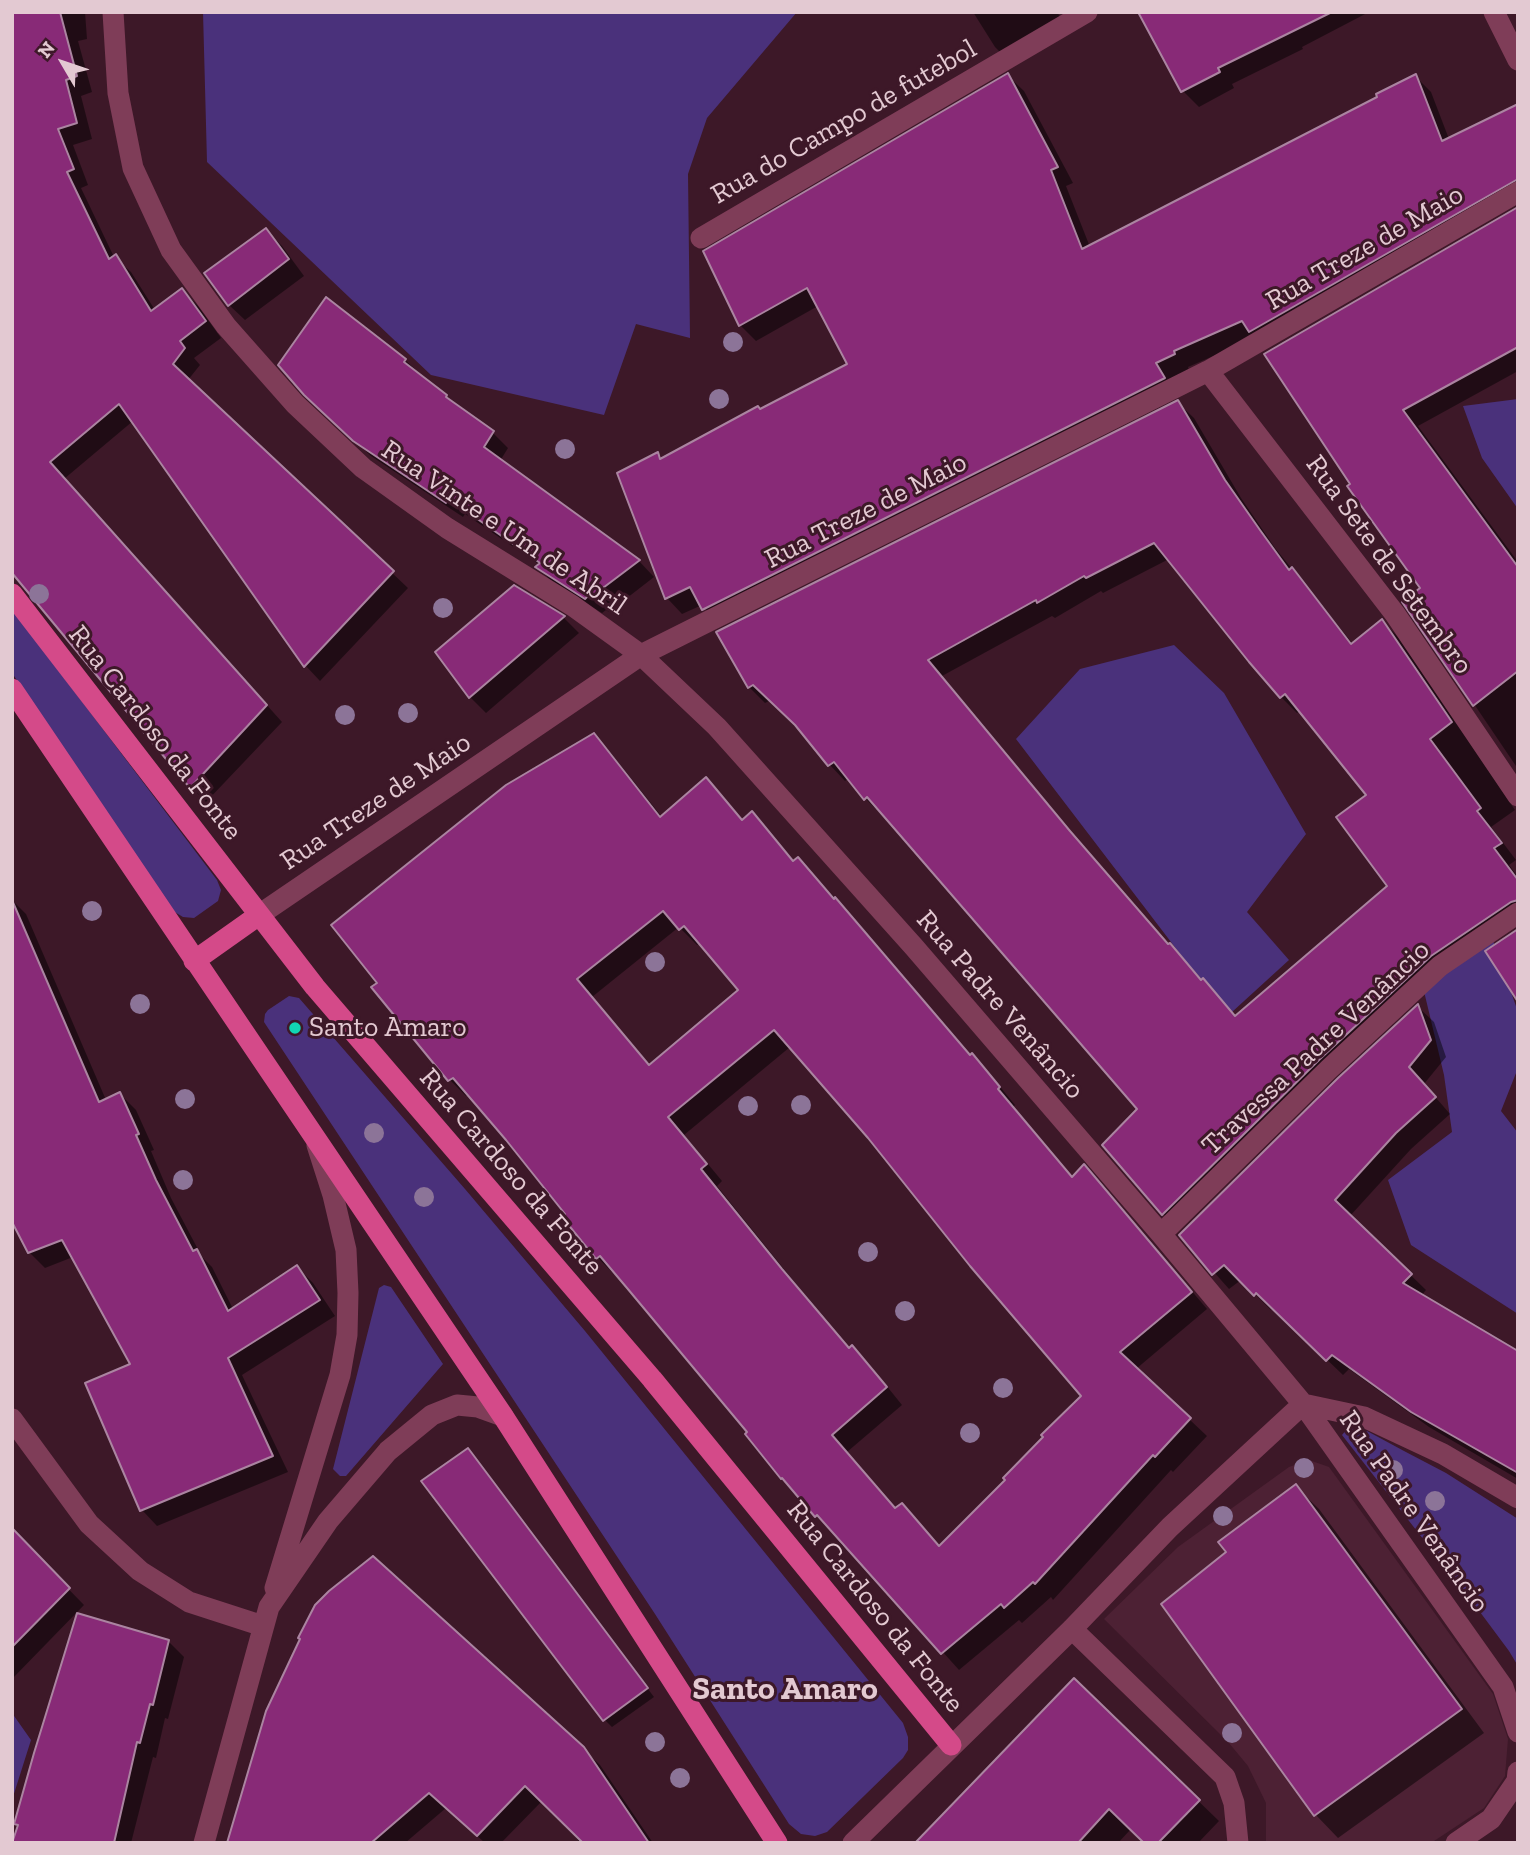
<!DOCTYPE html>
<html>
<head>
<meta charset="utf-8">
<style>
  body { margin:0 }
  #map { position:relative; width:1530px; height:1855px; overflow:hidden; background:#3d1828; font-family:"Zilla Slab",serif }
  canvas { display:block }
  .frame { position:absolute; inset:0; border:14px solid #e3c9d2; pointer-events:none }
  .north { position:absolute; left:28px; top:28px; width:70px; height:70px; -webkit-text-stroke:5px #3d1828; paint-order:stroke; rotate:309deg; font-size:19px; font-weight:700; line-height:28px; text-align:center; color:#e3c9d2 }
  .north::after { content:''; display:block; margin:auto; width:24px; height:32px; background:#e3c9d2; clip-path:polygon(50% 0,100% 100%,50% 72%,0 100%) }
</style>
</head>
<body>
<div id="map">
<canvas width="1530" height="1855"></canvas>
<div class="frame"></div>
<div class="north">N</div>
</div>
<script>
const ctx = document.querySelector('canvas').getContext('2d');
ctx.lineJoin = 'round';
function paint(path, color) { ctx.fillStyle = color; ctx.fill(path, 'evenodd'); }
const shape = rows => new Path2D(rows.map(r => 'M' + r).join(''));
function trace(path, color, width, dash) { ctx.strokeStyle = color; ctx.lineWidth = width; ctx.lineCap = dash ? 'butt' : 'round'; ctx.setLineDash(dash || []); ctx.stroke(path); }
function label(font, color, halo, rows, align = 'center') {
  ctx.font = font + ' "Zilla Slab",serif'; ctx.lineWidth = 6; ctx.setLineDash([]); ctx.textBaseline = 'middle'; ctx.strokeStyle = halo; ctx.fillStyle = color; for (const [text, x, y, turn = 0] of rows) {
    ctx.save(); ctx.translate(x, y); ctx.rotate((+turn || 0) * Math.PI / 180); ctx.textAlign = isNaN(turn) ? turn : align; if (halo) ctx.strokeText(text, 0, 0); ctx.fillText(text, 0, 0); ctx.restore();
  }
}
paint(shape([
  [1309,1460,1329,1467,1493,1694,1508,1739,1505,1776,1484,1808,1431,1843,1266,1843,1266,1803,1248,1766,1229,1743,1104,1619,1178,1547,1289,1467]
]), '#4d2134');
paint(shape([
  [203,12,797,12,707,118,688,174,690,338,636,324,604,415,431,375,207,162],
  [1518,399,1518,509,1482,458,1463,406],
  [12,609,217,880,221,890,218,901,194,918,183,917,173,911,12,673],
  [1174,645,1224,693,1306,834,1247,912,1289,960,1232,1012,1187,963,1016,739,1080,669],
  [1490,932,1518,1012,1518,1068,1501,1111,1518,1133,1518,1314,1411,1245,1388,1180,1452,1132,1444,1075,1422,983],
  [289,996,299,998,465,1189,585,1331,903,1723,908,1737,908,1750,903,1758,827,1832,815,1836,801,1834,789,1824,655,1614,264,1022,265,1014,268,1010],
  [384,1285,391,1287,443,1364,346,1476,340,1476,333,1469,379,1288],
  [1348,1428,1367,1431,1404,1451,1446,1473,1518,1519,1518,1666,1509,1651,1480,1612,1342,1435],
  [12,1713,31,1740,12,1800]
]), '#4a317b');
paint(shape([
  [12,12,85,12,87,39,78,41,92,92,81,96,92,139,73,145,88,185,81,188,114,257,131,272,155,310,182,290,198,306,221,338,194,358,200,365,188,380,408,588,320,681,305,665,133,421,64,479,282,722,206,802,191,787,24,584],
  [973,12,1057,12,1070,32,1011,63,995,47],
  [1140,12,1369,12,1302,47,1303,49,1232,84,1234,88,1199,107,1183,91],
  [1008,76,1024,91,1073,183,1066,186,1090,247,1379,98,1415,76,1431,92,1449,139,1518,106,1518,202,1257,337,1188,367,1189,370,720,624,702,605,682,614,667,598,657,454,663,460,850,365,818,306,756,341,740,325],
  [1518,209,1518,371,1418,426,1518,562,1518,769,1405,602,1423,588,1350,486],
  [266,230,282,246,304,276,245,320,229,305],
  [327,299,405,360,459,409,493,433,508,448,500,461,639,561,654,577,609,612,606,610,602,613,553,583,538,567,540,565,465,514,463,517,371,456,323,410],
  [1178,403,1194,418,1241,498,1275,548,1353,644,1382,621,1398,637,1515,810,1491,827,1516,860,1509,865,1518,877,1518,924,1447,972,1336,1075,1179,1229,1163,1214,1140,1109,883,813,881,814,866,799,849,778,845,781,830,765,799,727,771,700,765,703,749,687],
  [1169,559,1281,697,1297,713,1301,710,1368,795,1389,887,1237,1017,1169,946,1085,849,942,676,1052,616,1055,618,1101,591,1103,593],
  [514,587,564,618,579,633,486,713,470,697,438,652],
  [594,735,610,752,662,817,706,780,743,821,752,814,795,862,798,859,852,916,971,1056,988,1072,1015,1105,1013,1107,1073,1178,1100,1183,1207,1309,1136,1369,1207,1436,1173,1472,1171,1470,1053,1600,1051,1597,1022,1623,1019,1620,959,1670,834,1531,816,1516,617,1272,614,1274,598,1258,567,1214,469,1094,466,1096,450,1080],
  [679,927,697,945,700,943,740,990,651,1066,592,997],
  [790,1047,869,1137,1083,1396,1007,1480,940,1548,902,1505,897,1510,847,1452,902,1405,869,1364,852,1348,850,1349,825,1320,717,1186,722,1181,684,1135],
  [12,900,26,914,106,1100,120,1094,136,1110,154,1150,151,1151,171,1198,202,1257,212,1267,233,1309,297,1267,313,1283,335,1316,242,1375,288,1472,157,1526,142,1510,132,1364,73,1257,45,1268,29,1252,12,1218],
  [1418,1007,1434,1022,1446,1057,1424,1084,1450,1114,1411,1149,1350,1216,1426,1290,1421,1296,1518,1354,1518,1479,1429,1427,1349,1369,1343,1375,1273,1308,1271,1310,1241,1280,1229,1289,1181,1235],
  [468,1450,654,1697,612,1727,605,1720],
  [1295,1486,1319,1509,1484,1733,1338,1838,1315,1814,1228,1552],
  [12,1531,84,1605,12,1679],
  [168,1641,184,1657,168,1719,165,1718,156,1758,153,1757,131,1843,15,1843,19,1826,16,1823],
  [1074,1681,1219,1821,1198,1843,1145,1843,1131,1829,1118,1843,918,1843],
  [268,1711,583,1749,600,1765,653,1843,580,1843,571,1830,542,1801,501,1843,485,1843,446,1808,405,1843,227,1843]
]), '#0007');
const building = shape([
  [12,12,60,12,77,76,66,80,77,123,58,129,74,169,67,172,109,259,116,254,151,311,182,288,206,321,180,341,185,348,173,364,394,571,304,667,119,404,50,462,267,705,190,788,12,573,12,12],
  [1138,12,1332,12,1218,68,1220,72,1181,92,1138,12],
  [1008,73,1058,167,1051,170,1082,249,1377,97,1376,94,1416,74,1442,141,1518,104,1518,179,1249,332,1242,321,1174,351,1175,354,1156,363,1165,378,702,610,690,587,665,599,617,473,658,452,660,459,758,406,760,409,847,364,807,288,739,326,703,251,1008,73],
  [1518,207,1518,347,1403,410,1518,567,1518,671,1473,706,1402,602,1420,588,1347,486,1350,484,1264,354,1518,207],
  [266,228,289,259,228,306,204,273,266,228],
  [326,297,406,359,404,362,447,395,446,397,494,431,484,447,640,560,591,597,589,595,585,599,535,567,540,563,449,499,446,503,353,441,304,395,278,365,326,297],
  [1178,400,1225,480,1260,530,1289,570,1292,567,1351,644,1382,619,1384,622,1452,722,1430,739,1481,808,1477,811,1502,843,1494,848,1518,880,1518,900,1511,902,1431,956,1320,1059,1162,1215,1102,1145,1137,1109,867,797,864,800,834,762,828,766,795,725,753,685,748,688,716,632,1178,400],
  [1154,543,1249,662,1280,698,1285,694,1366,795,1336,817,1387,886,1235,1016,1203,978,1201,980,1170,943,1168,944,1070,831,928,660,1036,600,1037,603,1084,576,1086,578,1154,543],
  [514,585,565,616,469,698,435,652,514,585],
  [594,733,660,817,706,777,742,820,752,811,793,861,798,857,834,899,835,897,970,1055,972,1053,1000,1087,998,1089,1072,1177,1084,1164,1192,1292,1120,1352,1191,1418,1155,1457,1153,1455,1035,1584,1033,1582,1004,1608,1001,1604,941,1654,817,1515,815,1517,782,1478,781,1479,745,1434,747,1432,627,1288,600,1256,596,1259,562,1217,565,1214,506,1140,453,1078,448,1081,371,987,377,983,331,925,506,785,594,733],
  [663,911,679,930,684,926,738,990,649,1065,577,979,663,911],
  [774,1030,868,1138,970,1266,1081,1396,1041,1435,1043,1437,1003,1478,1005,1480,939,1546,902,1503,895,1508,832,1435,887,1387,852,1345,849,1348,782,1269,701,1169,707,1164,668,1117,774,1030],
  [12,900,99,1102,120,1092,139,1134,136,1135,156,1180,193,1251,197,1249,228,1311,297,1265,320,1300,228,1358,273,1456,140,1511,85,1383,130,1364,62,1240,28,1253,12,1222,12,900],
  [1518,929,1518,1002,1485,951,1518,929],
  [1418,1004,1431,1040,1409,1067,1436,1097,1396,1133,1335,1200,1412,1274,1403,1283,1518,1351,1518,1473,1411,1412,1332,1355,1326,1361,1256,1293,1254,1296,1224,1265,1212,1275,1179,1235,1338,1078,1418,1004],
  [468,1448,648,1688,603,1721,421,1481,468,1448],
  [1296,1484,1462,1709,1314,1816,1161,1604,1226,1552,1218,1542,1296,1484],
  [12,1528,70,1588,12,1647,12,1528],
  [373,1556,584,1747,649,1843,583,1843,525,1786,477,1836,429,1793,371,1843,227,1843,266,1711,300,1639,298,1638,315,1605,329,1591,373,1556],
  [77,1613,169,1640,153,1705,150,1704,140,1743,137,1742,114,1843,12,1843,18,1825,14,1824,34,1753,77,1613],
  [1074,1678,1200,1800,1158,1843,1144,1843,1109,1809,1078,1843,915,1843,1074,1678]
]);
paint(building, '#882a77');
trace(building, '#ab84a1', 2);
trace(shape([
  [113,12,118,93,133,168,171,250,226,326,295,404,363,468,447,528,573,606,641,655,717,727,914,947,1161,1234,1303,1404,1170,1527,1072,1629,853,1843],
  [1494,12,1518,60],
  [701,238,1087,12],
  [1208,371,1395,614,1518,796],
  [259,915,641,655,1208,371,1518,192],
  [1161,1234,1329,1069,1440,966,1518,913],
  [1303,1404,1503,1687,1518,1732],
  [1303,1404,1364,1417,1443,1454,1518,1498],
  [12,1419,89,1524,140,1571,189,1602,263,1626],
  [275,1588,340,1375,347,1335,348,1293,346,1250,333,1195,317,1145],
  [1072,1629,1225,1777,1234,1803,1238,1843],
  [204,1843,269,1607,328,1521,388,1451,432,1415,457,1405,478,1407,503,1416],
  [1456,1843,1491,1819,1517,1781,1518,1772]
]), '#7f3d58', 21);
trace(shape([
  [12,594,315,987,652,1379,951,1745],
  [12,689,503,1416,777,1843],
  [194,961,259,915]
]), '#d44a89', 21);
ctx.fillStyle = '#8c7498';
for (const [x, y] of [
  [733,342],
  [719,399],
  [565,449],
  [39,594],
  [443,608],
  [408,713],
  [345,715],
  [92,911],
  [655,962],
  [140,1004],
  [185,1099],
  [801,1105],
  [748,1106],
  [374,1133],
  [183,1180],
  [424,1197],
  [868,1252],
  [905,1311],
  [1003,1388],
  [970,1433],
  [1304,1468],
  [1393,1470],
  [1435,1501],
  [1223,1516],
  [1232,1733],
  [655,1742],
  [680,1778]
]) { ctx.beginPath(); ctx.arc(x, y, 10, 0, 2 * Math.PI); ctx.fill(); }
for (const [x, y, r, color] of [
  [295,1028,7,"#12d5b4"]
]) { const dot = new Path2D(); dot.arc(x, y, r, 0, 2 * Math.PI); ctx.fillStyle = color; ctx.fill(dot); trace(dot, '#3d1828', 2.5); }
label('28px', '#e3c9d2', '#3d1828', [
  ["Rua do Campo de futebol",844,122,-30],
  ["Rua Treze de Maio",1365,248,-30],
  ["Rua Treze de Maio",866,511,-27],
  ["Rua Vinte e Um de Abril",504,528,34],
  ["Rua Sete de Setembro",1389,565,54],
  ["Rua Cardoso da Fonte",155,733,52],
  ["Rua Treze de Maio",376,802,-34],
  ["Rua Padre Venâncio",1000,1005,49],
  ["Travessa Padre Venâncio",1316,1048,-43],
  ["Rua Cardoso da Fonte",511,1172,49],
  ["Rua Padre Venâncio",1414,1512,55],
  ["Rua Cardoso da Fonte",875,1607,51]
]);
label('28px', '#e3c9d2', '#3d1828', [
  ["Santo Amaro",309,1028]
], 'left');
label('bold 32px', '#e3c9d2', '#3d1828', [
  ["Santo Amaro",785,1690]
]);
</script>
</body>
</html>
